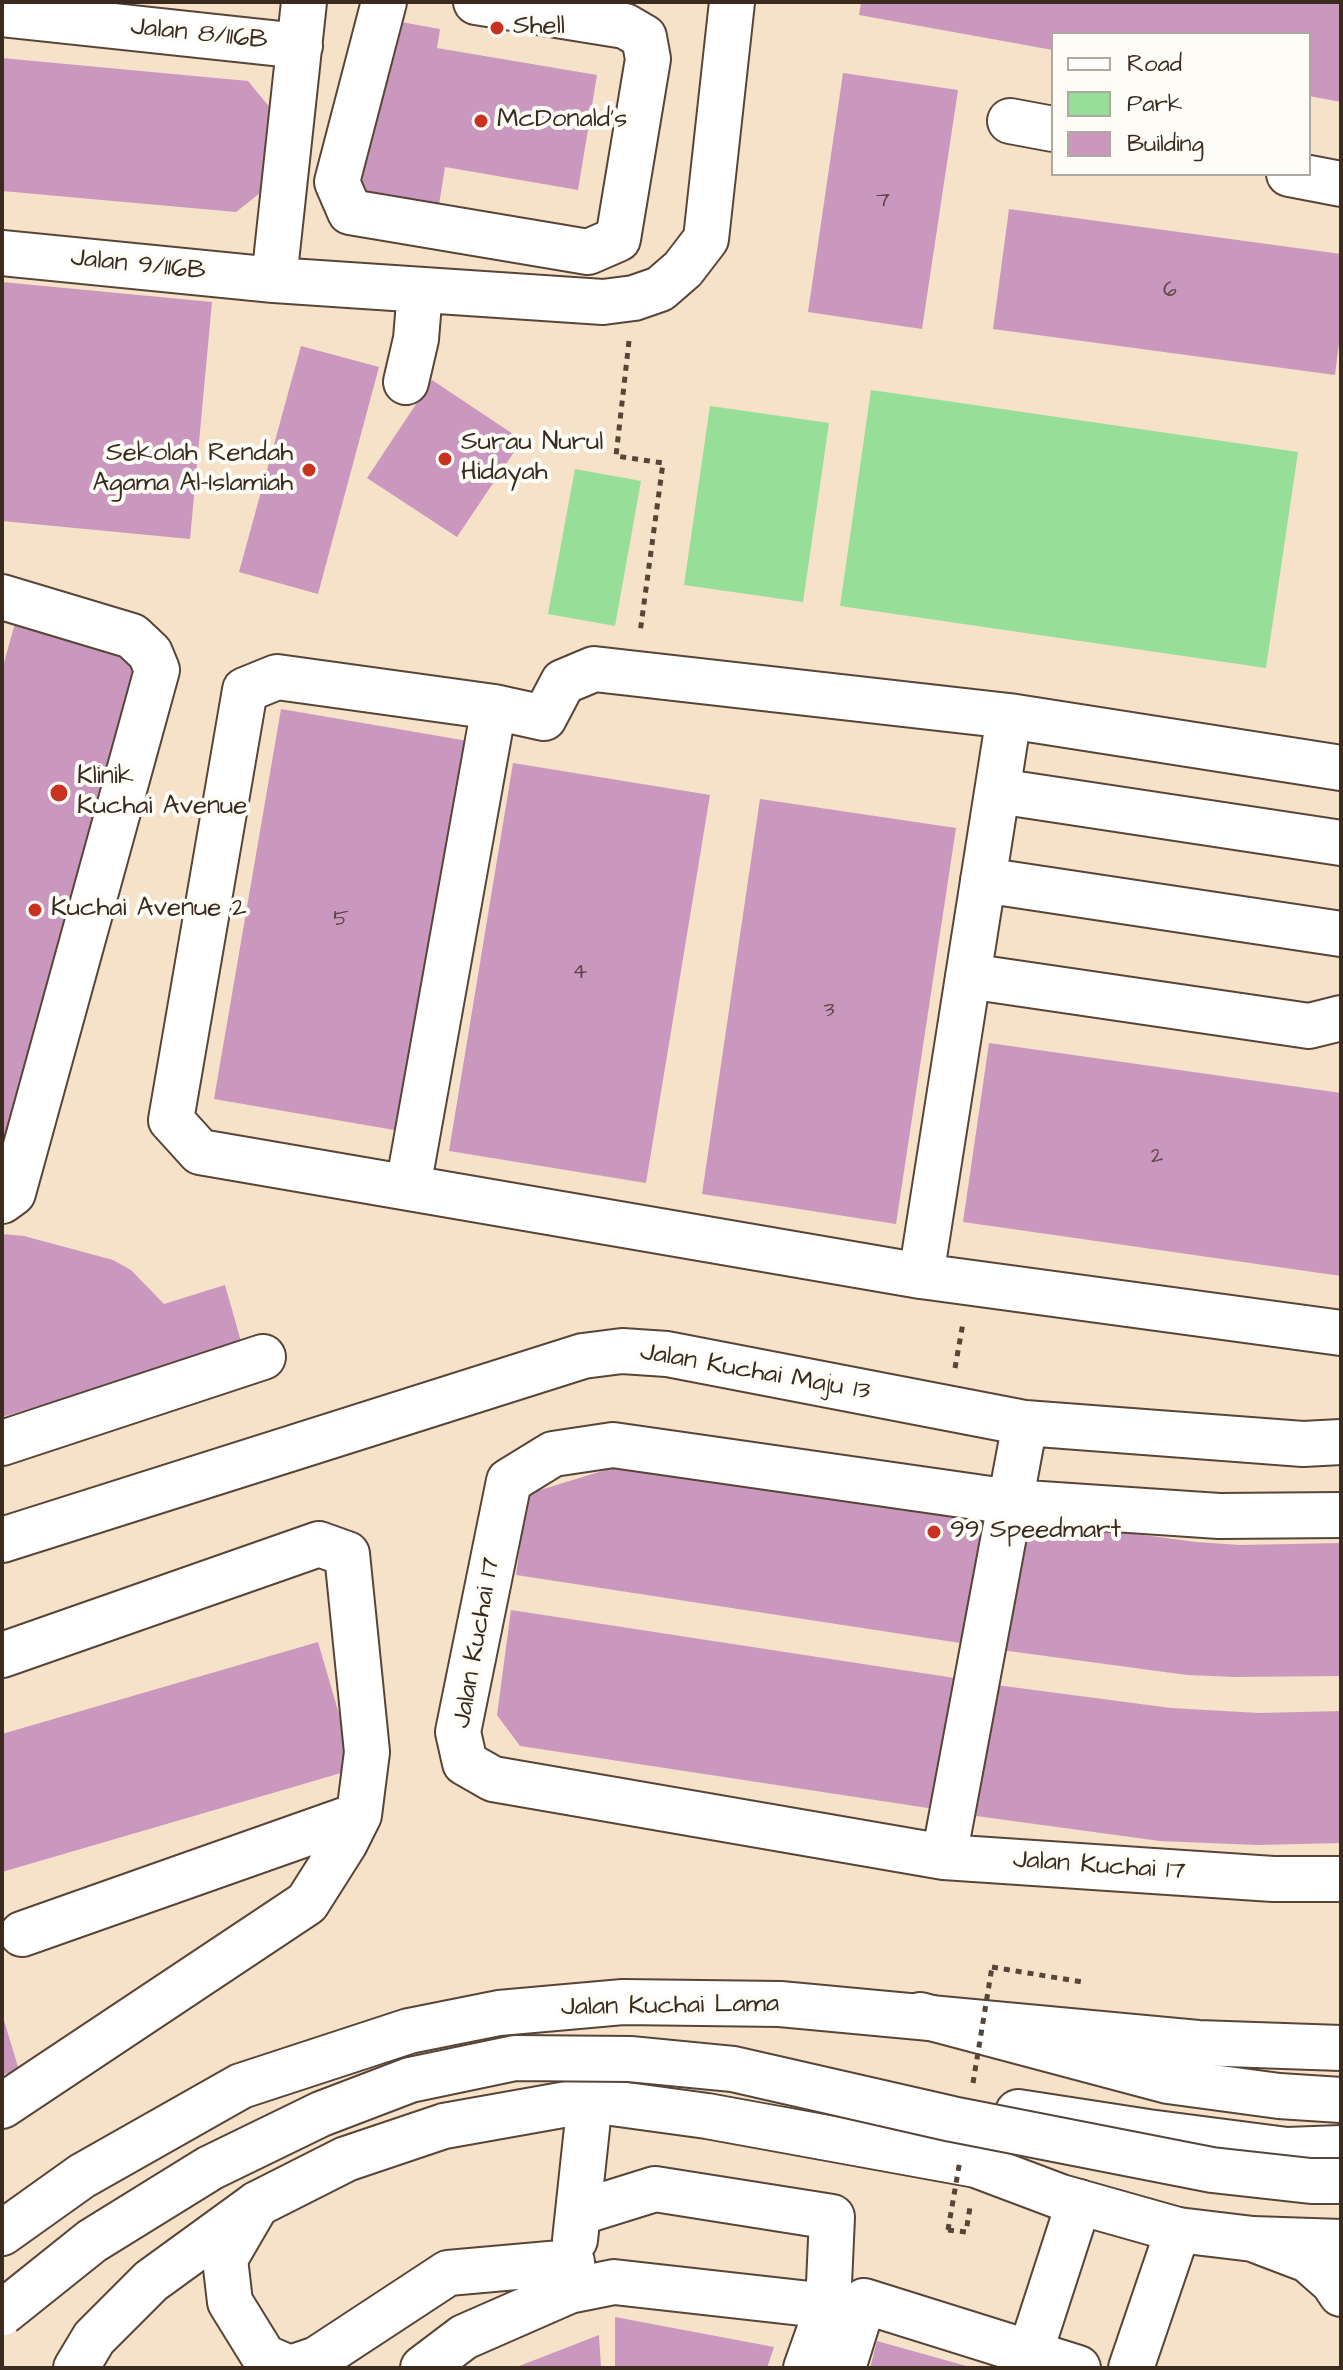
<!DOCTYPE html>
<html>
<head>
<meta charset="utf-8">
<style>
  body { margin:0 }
  #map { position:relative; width:1343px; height:2370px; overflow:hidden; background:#f6e1c9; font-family:"Architects Daughter",sans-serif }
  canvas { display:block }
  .frame { position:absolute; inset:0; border:4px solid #3b2a1e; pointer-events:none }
  .legend { position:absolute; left:1051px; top:32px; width:260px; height:144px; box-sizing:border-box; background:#fdfcf7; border:2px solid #afa8a0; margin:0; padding:10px 14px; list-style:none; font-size:24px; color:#3b2a1e }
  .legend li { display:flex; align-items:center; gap:16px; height:40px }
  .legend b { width:40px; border:2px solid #afa8a0 }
</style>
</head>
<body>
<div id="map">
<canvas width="1343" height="2370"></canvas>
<div class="frame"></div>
<ul class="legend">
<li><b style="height:10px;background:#fff"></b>Road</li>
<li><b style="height:22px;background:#97de98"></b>Park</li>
<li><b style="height:22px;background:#ca98be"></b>Building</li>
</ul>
</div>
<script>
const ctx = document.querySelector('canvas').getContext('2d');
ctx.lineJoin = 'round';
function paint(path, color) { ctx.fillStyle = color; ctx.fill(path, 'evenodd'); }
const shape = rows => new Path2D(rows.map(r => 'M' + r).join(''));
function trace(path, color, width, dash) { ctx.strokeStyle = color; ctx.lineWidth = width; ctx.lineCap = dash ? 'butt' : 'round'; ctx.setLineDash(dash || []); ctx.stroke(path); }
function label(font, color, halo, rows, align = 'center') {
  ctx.font = font + ' "Architects Daughter",sans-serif'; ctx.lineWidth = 8; ctx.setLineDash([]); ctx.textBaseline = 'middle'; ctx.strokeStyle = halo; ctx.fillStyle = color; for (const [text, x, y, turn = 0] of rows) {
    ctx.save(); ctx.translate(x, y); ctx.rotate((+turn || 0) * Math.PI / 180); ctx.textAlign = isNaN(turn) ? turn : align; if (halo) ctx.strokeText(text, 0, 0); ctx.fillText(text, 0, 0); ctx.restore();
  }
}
paint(shape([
  [871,390,1298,452,1266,668,840,606],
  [710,406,829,423,803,602,684,585],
  [575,469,641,481,615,626,548,614]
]), '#97de98');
paint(shape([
  [861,2,1341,2,1341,102,1309,96,1309,34,1053,34,1053,50,859,15],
  [390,20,440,29,437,48,597,75,578,190,445,167,438,211,359,198],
  [2,58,248,81,272,110,265,189,236,212,2,191],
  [843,73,958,90,922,329,808,312],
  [1009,209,1341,254,1341,327,1335,375,993,329],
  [2,282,212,302,190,539,2,521],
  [301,346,379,367,318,594,239,572],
  [432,380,522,440,457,537,367,478],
  [15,623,138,657,3,1146,2,670],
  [281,709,468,741,400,1131,214,1099],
  [513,763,710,795,646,1183,449,1151],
  [760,799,956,828,896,1224,702,1194],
  [989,1043,1341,1093,1341,1276,963,1222],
  [2,1234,24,1236,113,1260,131,1270,164,1304,225,1285,242,1345,2,1417],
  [638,1460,987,1513,967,1644,516,1575,527,1494],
  [1022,1519,1196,1542,1240,1545,1341,1543,1341,1676,1236,1677,1187,1675,1001,1650],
  [511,1610,961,1679,941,1810,520,1746,497,1715],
  [318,1642,355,1769,2,1872,2,1734],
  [996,1685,1171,1708,1259,1713,1341,1711,1341,1843,1257,1845,1160,1841,976,1816],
  [2,2014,19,2070,2,2075],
  [615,2317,774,2347,767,2368,615,2368],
  [599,2335,601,2368,514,2368],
  [877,2341,970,2367,970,2368,870,2368]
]), '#ca98be');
const minor = shape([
  [384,2,337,182,350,212,588,252,618,239,648,59,644,37,625,26,476,2],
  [2,14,300,46],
  [1010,121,1053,129],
  [1289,174,1341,184],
  [2,253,274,280,603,302,634,298,660,289,683,269,706,239,732,2],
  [274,280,304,2],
  [406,382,416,339,420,290],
  [2,597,132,636,150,653,157,670,13,1193,2,1201],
  [1009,716,921,1276,1341,1333],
  [998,791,1341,843],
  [983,880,1341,934],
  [968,976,1309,1026,1341,1018],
  [408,1187,494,707],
  [921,1276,200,1152,171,1120,245,690,277,677,494,707,544,718,563,682,594,669,1009,716,1341,768],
  [2,1443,263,1357],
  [1341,1515,1219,1516,1011,1502,613,1445,553,1454,509,1481,458,1732,465,1763,493,1779,944,1857,1273,1879,1341,1879],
  [2,1540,583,1356,622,1351,667,1354,1025,1423,1303,1444,1341,1442],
  [2,1655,319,1544,347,1554,367,1752,359,1815,345,1843,307,1903,2,2106],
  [944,1857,1025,1423],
  [22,1934,359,1815],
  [257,2204,225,2259,230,2302,264,2357,290,2368],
  [578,2213,655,2189,832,2217,828,2306],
  [575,2240,590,2100],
  [1258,2241,1308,2260,1333,2282,1341,2294],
  [1030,2353,1079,2202],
  [290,2368,317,2359,448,2273,572,2262],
  [423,2368,464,2337,569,2291,614,2282,828,2306,806,2368],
  [843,2368,864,2301,1078,2368],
  [1131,2368,1178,2230]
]);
const major = shape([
  [1018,2112,1148,2132,1287,2150,1341,2148],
  [2,2233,82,2176,241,2086,409,2031,499,2013,623,2002,780,2004,1198,2043,1341,2048],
  [76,2368,94,2338,151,2281,257,2204,346,2159,444,2126,590,2100,707,2116,976,2165,1061,2197,1178,2230,1253,2239,1341,2242]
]);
const highway = shape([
  [920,2015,1168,2081,1279,2096,1341,2100]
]);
trace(minor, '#574538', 48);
trace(major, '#574538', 48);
trace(highway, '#574538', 48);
trace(shape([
  [629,341,616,456,663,463,640,633],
  [955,1368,963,1323],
  [992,1967,1082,1982],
  [948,2230,966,2232,970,2207]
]), '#574538', 5, [6, 6]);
trace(minor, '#fff', 44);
trace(major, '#fff', 44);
trace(highway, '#fff', 44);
const highwayBridge = shape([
  [2,2313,92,2241,210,2168,321,2114,410,2080,515,2058,630,2059,733,2069,952,2119,1212,2170,1311,2181,1341,2181]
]);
trace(highwayBridge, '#574538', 48, []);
trace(shape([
  [973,2083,992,1967],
  [948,2230,960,2160]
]), '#574538', 5, [6, 6]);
trace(highwayBridge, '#fff', 44);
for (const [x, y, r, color] of [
  [497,28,8,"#c8321e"],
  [481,121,8,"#c8321e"],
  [445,459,8,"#c8321e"],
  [309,470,8,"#c8321e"],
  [59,793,10,"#c8321e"],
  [35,910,8,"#c8321e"],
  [934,1532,8,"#c8321e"]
]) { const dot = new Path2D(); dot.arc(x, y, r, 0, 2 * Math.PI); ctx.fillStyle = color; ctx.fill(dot); trace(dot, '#fdfcf7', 3); }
label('22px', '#5f4646', null, [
  ["7",883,201],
  ["6",1170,291],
  ["5",341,920],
  ["4",580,973],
  ["3",829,1011],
  ["2",1157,1157]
]);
label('26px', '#3b2a1e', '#fdfcf7', [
  ["Shell",513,28],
  ["McDonald's",497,121],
  ["Surau Nurul",461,444],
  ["Hidayah",461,474],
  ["Sekolah Rendah",293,455,"right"],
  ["Agama Al-Islamiah",293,485,"right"],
  ["Klinik",77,778],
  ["Kuchai Avenue",77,808],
  ["Kuchai Avenue 2",51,910],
  ["99 Speedmart",950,1532]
], 'left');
label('26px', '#3b2a1e', '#fdfcf7', [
  ["Jalan 8/116B",199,35,6],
  ["Jalan 9/116B",138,266,6],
  ["Jalan Kuchai Maju 13",755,1373,10],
  ["Jalan Kuchai 17",478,1643,-80],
  ["Jalan Kuchai 17",1099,1867,4],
  ["Jalan Kuchai Lama",670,2007,-1]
]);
</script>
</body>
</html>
